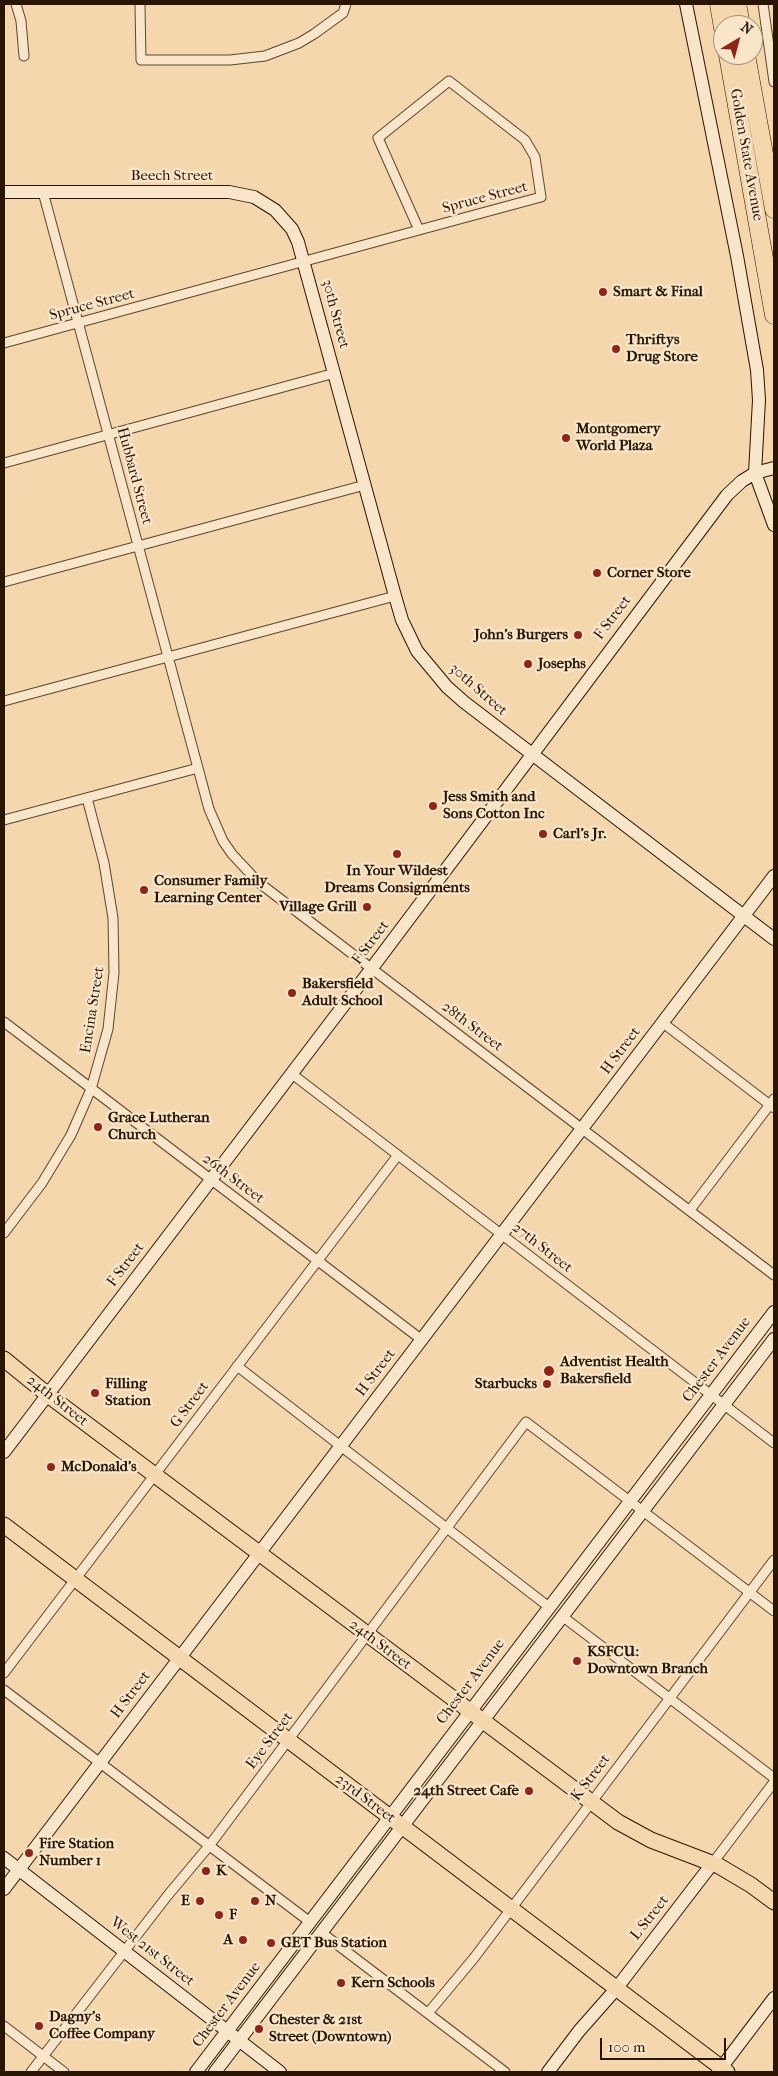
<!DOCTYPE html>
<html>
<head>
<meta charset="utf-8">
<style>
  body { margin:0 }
  #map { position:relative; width:778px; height:2076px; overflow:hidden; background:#f5d7ae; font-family:"IM FELL French Canon",serif }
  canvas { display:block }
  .frame { position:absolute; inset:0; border:5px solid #291502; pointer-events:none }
  .north { position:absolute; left:713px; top:15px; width:50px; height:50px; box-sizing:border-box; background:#f8e5ca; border:1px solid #a5927a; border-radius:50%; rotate:37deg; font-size:14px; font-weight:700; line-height:20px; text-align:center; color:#291502 }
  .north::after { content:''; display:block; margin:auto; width:18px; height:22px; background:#8f2418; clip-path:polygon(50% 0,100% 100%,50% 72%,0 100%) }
  .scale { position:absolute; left:600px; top:2038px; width:126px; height:22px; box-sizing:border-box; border:2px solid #291502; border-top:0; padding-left:6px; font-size:15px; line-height:18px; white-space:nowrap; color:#291502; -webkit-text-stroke:4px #f8e5ca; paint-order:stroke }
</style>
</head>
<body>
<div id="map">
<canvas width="778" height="2076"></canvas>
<div class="frame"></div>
<div class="north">N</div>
<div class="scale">100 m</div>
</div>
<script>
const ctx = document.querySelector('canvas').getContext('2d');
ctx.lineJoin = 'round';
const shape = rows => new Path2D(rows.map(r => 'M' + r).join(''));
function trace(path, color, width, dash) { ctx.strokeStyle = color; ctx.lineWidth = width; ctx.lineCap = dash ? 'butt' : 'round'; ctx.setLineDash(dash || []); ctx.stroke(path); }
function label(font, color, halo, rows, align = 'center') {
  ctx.font = font + ' "IM FELL French Canon",serif'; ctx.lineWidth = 4.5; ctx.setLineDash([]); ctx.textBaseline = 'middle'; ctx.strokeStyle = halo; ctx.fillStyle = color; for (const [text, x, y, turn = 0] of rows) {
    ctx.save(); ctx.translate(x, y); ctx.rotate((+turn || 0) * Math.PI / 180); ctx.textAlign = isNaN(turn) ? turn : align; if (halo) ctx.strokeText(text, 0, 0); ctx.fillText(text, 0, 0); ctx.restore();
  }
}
const street = shape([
  [16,4,21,21,24,56],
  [140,4,141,60,230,60,265,56,299,43,314,34,343,13,346,4],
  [763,4,774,82],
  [449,81,525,140,535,157,541,197,419,230,378,138,449,81],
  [43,192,209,809,223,841,232,854,258,882,774,1275],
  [4,343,419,230],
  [4,463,335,373],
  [4,582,365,485],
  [4,701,395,596],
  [4,820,198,768],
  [4,1022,422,1340],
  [663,1023,774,1108],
  [292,1074,774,1443],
  [690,1210,774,1099],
  [4,1233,42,1183,71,1135,91,1089,108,1029,114,973,113,918,104,863,87,798],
  [237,1366,549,1607],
  [562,1616,774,1778],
  [4,1673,398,1155],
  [4,1690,310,1922],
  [712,1864,774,1782],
  [322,1933,505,2072],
  [429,2012,474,1958,774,1560],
  [4,2026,64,2072],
  [31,2072,168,1895,209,1846,526,1422,774,1611]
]);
const secondary = shape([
  [686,4,737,256,757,370,759,400,755,473,774,525],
  [4,192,229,192,254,197,275,210,292,229,298,242,395,596,402,620,417,651,447,687,464,702,774,939],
  [4,1452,372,968,727,495,742,481,755,473,774,468],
  [4,1858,280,2072],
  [4,1889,774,876],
  [196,2072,774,1312],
  [215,2072,774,1339],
  [548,2072,579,2031,616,1989,712,1864],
  [718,2072,774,1998]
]);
const primary = shape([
  [4,1359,48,1395,618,1822,651,1840,719,1866,751,1885,774,1902],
  [4,1525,727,2072]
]);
const highway = shape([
  [719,4,723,28],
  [737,4,741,25],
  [728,55,774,315],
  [746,55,774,209]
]);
trace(street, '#5c462d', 11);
trace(secondary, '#291502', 14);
trace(primary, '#291502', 17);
trace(highway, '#291502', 19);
trace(street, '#f8e5ca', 9);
trace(secondary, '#f8e5ca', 12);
trace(primary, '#f5d7ae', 15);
trace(highway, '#f5d7ae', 18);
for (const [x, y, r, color] of [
  [603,292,5,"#8f2418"],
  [616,349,5,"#8f2418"],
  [566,438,5,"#8f2418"],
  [597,573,5,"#8f2418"],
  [578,635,5,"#8f2418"],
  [528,664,5,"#8f2418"],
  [433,806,5,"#8f2418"],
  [543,834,5,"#8f2418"],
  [397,854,5,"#8f2418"],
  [144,890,5,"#8f2418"],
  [367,907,5,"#8f2418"],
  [292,993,5,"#8f2418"],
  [98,1127,5,"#8f2418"],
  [549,1371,6,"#8f2418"],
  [547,1384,5,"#8f2418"],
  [95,1393,5,"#8f2418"],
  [51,1467,5,"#8f2418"],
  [577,1661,5,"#8f2418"],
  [529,1791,5,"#8f2418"],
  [29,1853,5,"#8f2418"],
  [206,1871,5,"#8f2418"],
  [200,1901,5,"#8f2418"],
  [255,1901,5,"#8f2418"],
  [219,1915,5,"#8f2418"],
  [243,1940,5,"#8f2418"],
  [271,1943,5,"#8f2418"],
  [341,1983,5,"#8f2418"],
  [39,2026,5,"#8f2418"],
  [259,2029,5,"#8f2418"]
]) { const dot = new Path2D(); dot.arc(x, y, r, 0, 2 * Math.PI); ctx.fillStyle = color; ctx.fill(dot); trace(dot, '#f8e5ca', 2); }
label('15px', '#291502', '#f8e5ca', [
  ["Golden State Avenue",746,155,80],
  ["Beech Street",172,176],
  ["Spruce Street",485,198,-15],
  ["Spruce Street",92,305,-15],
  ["30th Street",335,314,75],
  ["Hubbard Street",134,476,75],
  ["F Street",613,618,-53],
  ["30th Street",478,690,41],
  ["F Street",371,943,-53],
  ["Encina Street",93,1010,-81],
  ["28th Street",472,1027,37],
  ["H Street",621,1051,-53],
  ["26th Street",233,1179,37],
  ["27th Street",542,1248,38],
  ["F Street",126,1265,-53],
  ["Chester Avenue",717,1360,-53],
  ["H Street",376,1373,-53],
  ["24th Street",57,1401,38],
  ["G Street",190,1405,-53],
  ["24th Street",380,1645,37],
  ["Chester Avenue",471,1682,-53],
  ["H Street",131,1695,-53],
  ["Eye Street",270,1741,-53],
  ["K Street",591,1778,-53],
  ["23rd Street",365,1799,37],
  ["L Street",650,1918,-52],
  ["West 21st Street",152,1952,38],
  ["Chester Avenue",227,2005,-53]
]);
label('bold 15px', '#291502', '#f8e5ca', [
  ["Smart & Final",613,292],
  ["Thriftys",626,340],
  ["Drug Store",626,357],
  ["Montgomery",576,429],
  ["World Plaza",576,446],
  ["Corner Store",607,573],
  ["John's Burgers",568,635,"right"],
  ["Josephs",538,664],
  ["Jess Smith and",443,797],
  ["Sons Cotton Inc",443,814],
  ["Carl's Jr.",553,834],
  ["In Your Wildest",397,871,"center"],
  ["Dreams Consignments",397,888,"center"],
  ["Consumer Family",154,881],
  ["Learning Center",154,898],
  ["Village Grill",357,907,"right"],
  ["Bakersfield",302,984],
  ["Adult School",302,1001],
  ["Grace Lutheran",108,1118],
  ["Church",108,1135],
  ["Adventist Health",560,1362],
  ["Bakersfield",560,1379],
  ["Filling",105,1384],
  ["Station",105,1401],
  ["Starbucks",537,1384,"right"],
  ["McDonald's",61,1467],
  ["KSFCU:",587,1652],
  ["Downtown Branch",587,1669],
  ["24th Street Cafe",519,1791,"right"],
  ["Fire Station",39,1844],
  ["Number 1",39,1861],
  ["K",216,1871],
  ["E",190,1901,"right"],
  ["N",265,1901],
  ["F",229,1915],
  ["A",233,1940,"right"],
  ["GET Bus Station",281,1943],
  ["Kern Schools",351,1983],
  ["Dagny's",49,2017],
  ["Coffee Company",49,2034],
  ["Chester & 21st",269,2020],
  ["Street (Downtown)",269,2037]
], 'left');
</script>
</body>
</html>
